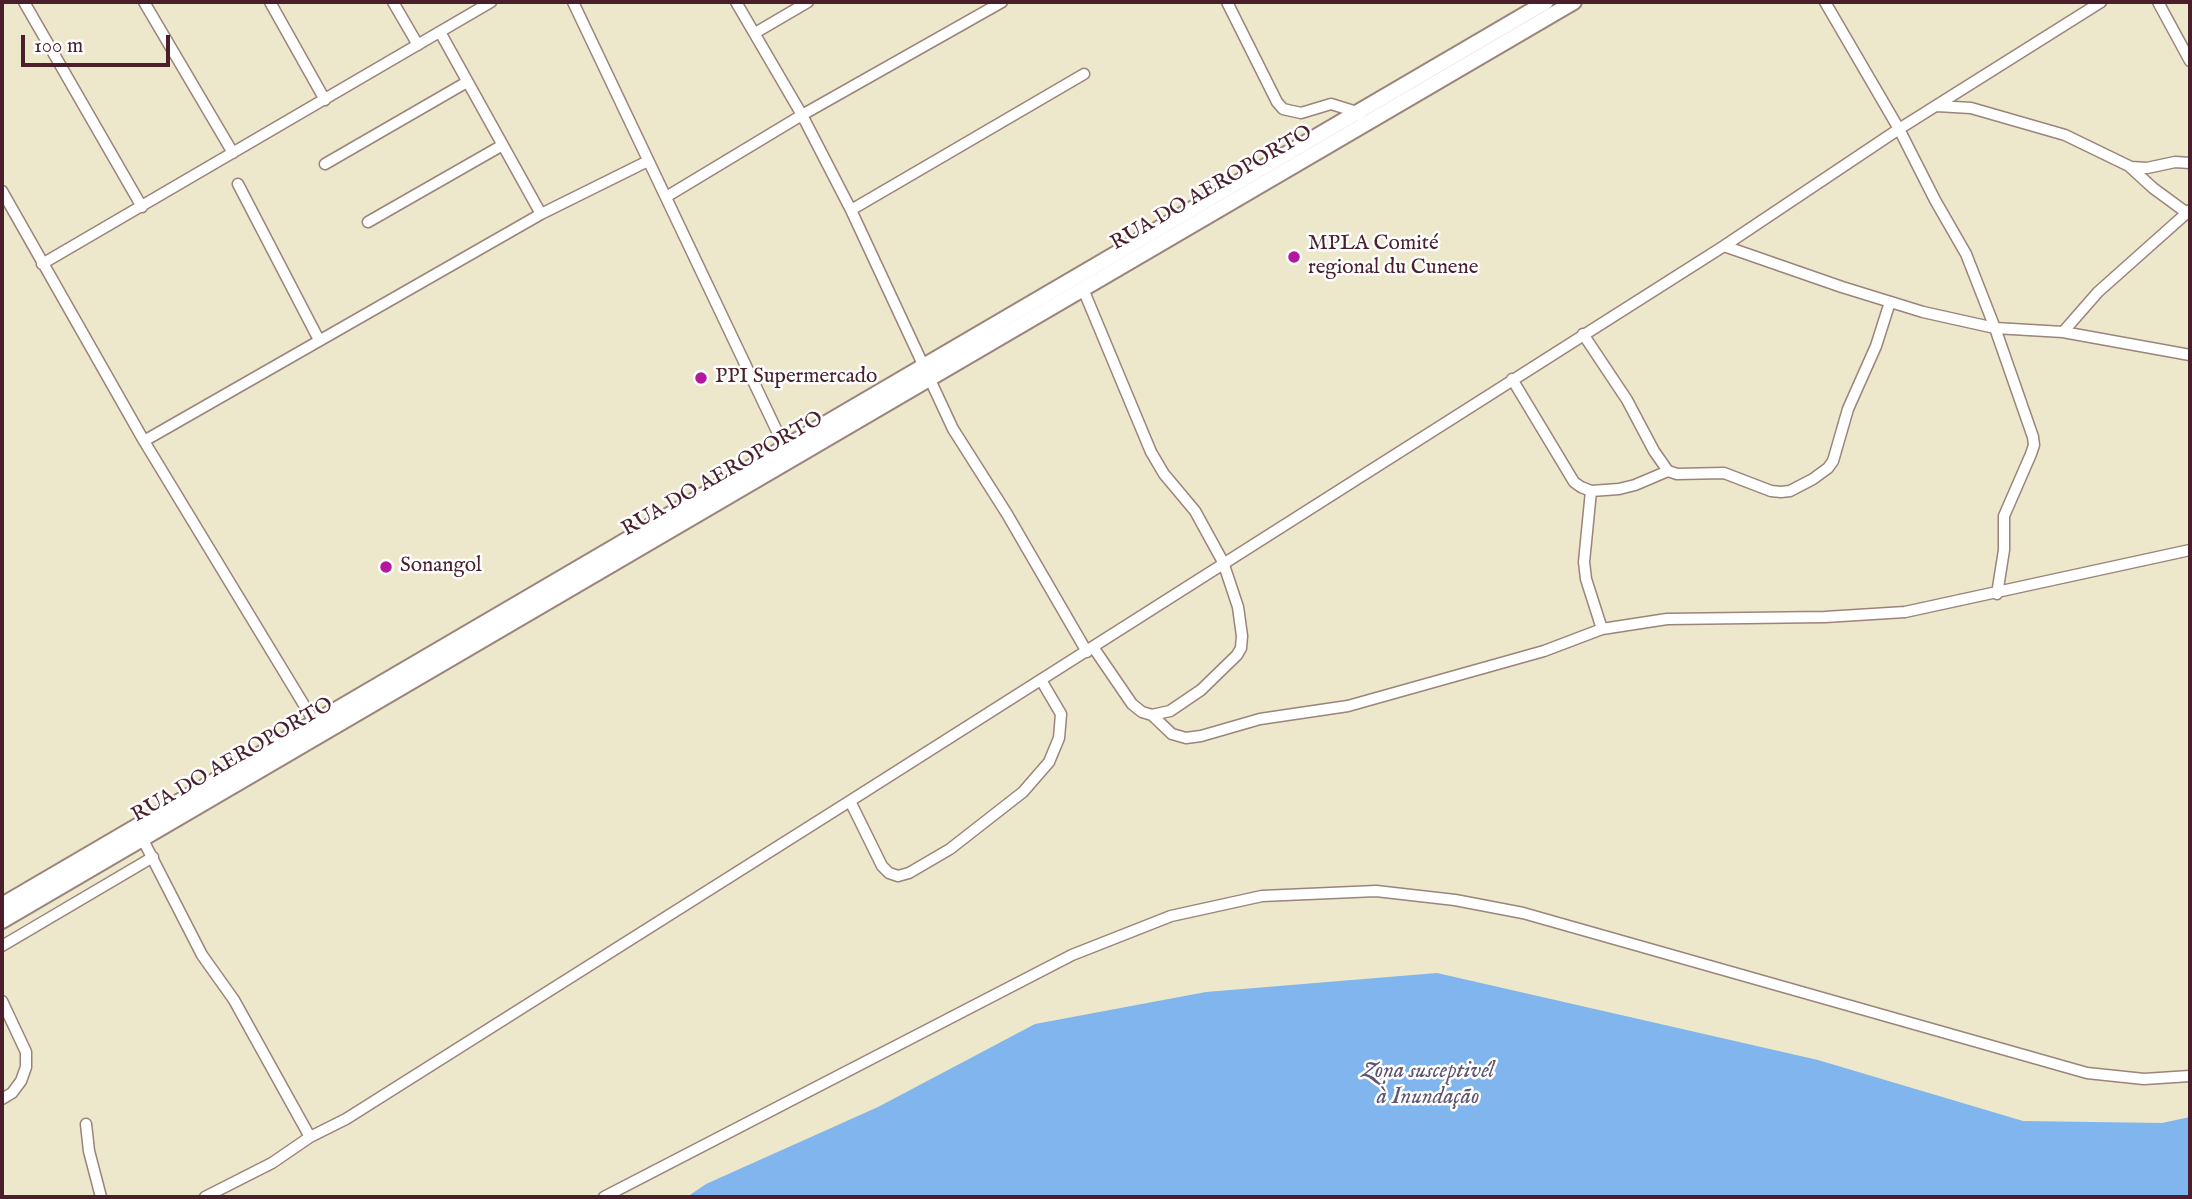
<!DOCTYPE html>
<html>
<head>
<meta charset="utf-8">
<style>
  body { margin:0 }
  #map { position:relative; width:2192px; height:1199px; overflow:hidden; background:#ede7cb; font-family:"IM FELL English",serif }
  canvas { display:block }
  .frame { position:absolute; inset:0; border:4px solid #4a1f2b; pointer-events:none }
  .scale { position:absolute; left:21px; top:35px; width:149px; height:32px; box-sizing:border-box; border:4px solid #4a1f2b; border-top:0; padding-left:9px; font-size:21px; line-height:24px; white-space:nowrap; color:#4a1f2b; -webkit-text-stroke:5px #fff; paint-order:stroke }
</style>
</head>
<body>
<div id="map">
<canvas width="2192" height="1199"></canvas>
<div class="frame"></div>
<div class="scale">100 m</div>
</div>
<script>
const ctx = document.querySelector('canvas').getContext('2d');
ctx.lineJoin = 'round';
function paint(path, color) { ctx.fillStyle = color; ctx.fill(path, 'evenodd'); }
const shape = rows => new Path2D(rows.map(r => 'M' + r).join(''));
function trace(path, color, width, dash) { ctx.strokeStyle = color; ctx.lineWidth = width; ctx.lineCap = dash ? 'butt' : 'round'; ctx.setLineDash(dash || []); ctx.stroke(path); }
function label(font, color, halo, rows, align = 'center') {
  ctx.font = font + ' "IM FELL English",serif'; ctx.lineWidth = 5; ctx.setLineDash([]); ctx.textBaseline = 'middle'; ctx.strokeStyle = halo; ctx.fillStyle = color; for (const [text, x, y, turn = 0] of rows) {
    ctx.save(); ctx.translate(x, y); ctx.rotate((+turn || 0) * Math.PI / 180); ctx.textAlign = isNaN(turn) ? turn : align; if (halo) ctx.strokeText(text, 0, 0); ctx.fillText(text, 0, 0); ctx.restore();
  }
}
paint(shape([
  [1437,973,1818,1060,2023,1121,2162,1123,2190,1117,2190,1197,687,1197,706,1184,878,1107,1035,1024,1206,992]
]), '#80b5ee');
const minor = shape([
  [24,2,142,207],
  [144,2,233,153],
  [270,2,325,100],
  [393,2,418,45],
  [573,2,785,448],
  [736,2,802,115,851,210,953,429,1007,514,1087,652],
  [1227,2,1277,102,1283,109,1301,113,1331,104,1357,112,1359,115],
  [1825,2,1899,129,1935,200,1966,254,1995,328,2033,437,2034,445,2031,454,2004,516,2004,550,1997,594],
  [2158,2,2190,61],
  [440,32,541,214],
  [755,33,808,2],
  [1937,106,1971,108,2065,135,2129,166,2153,188,2187,213],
  [325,164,467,82],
  [2131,167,2147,168,2175,162,2190,163],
  [238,184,319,340],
  [2,191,144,441,318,728],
  [666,197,802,115,1002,2],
  [851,210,1084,74],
  [368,222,501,146],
  [1724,246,1842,287,1923,312,1995,328,2063,332,2190,355],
  [42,264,491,2],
  [1083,289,1151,452,1164,474,1195,511,1223,562,1238,607,1242,636,1241,648,1237,655,1201,690,1170,711,1152,715,1142,712,1132,704,1093,647],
  [2063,332,2098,292,2190,210],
  [1583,334,1627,400,1654,451,1668,471,1677,474,1724,473,1771,491,1781,492,1790,491,1813,479,1828,468,1833,461,1848,409,1876,346,1890,302],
  [1512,379,1574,482,1581,487,1591,491,1619,489,1635,485,1668,471],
  [144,441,541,214,648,161],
  [1591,491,1584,562,1586,579,1602,629],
  [1152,715,1172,734,1186,738,1201,736,1260,719,1348,706,1544,651,1602,629,1667,619,1825,617,1905,612,2190,550],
  [850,801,882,866,889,873,898,876,909,873,950,849,1023,792,1049,762,1059,738,1061,714,1041,680],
  [142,838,202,955,234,1000,310,1137],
  [2,946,153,857],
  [2,1001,26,1052,26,1067,21,1081,12,1093,2,1099],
  [86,1124,89,1151,101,1197],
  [205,1197,272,1163,310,1137,346,1119,850,801,1724,246,1899,129,2101,2],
  [604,1197,1072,955,1171,916,1262,896,1376,891,1455,900,1523,913,2087,1073,2144,1079,2190,1076]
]);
const secondary = shape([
  [2,905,1546,2],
  [2,921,1574,2]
]);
trace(minor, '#9c837b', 13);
trace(secondary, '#9c837b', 18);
trace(minor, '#fff', 10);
trace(secondary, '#fff', 14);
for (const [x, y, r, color] of [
  [1294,257,7,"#b5179e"],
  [701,378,7,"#b5179e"],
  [386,567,7,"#b5179e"]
]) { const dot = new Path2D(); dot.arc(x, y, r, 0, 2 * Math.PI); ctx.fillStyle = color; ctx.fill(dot); trace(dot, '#fff', 2.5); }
label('21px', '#4a1f2b', '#fff', [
  ["RUA DO AEROPORTO",1212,189,-30],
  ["RUA DO AEROPORTO",723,475,-30],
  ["RUA DO AEROPORTO",233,761,-30]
]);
label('21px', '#4a1f2b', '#fff', [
  ["MPLA Comité",1308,245],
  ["regional du Cunene",1308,269],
  ["PPI Supermercado",715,378],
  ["Sonangol",400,567]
], 'left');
label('italic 23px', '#5d546f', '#fff', [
  ["Zona susceptivél",1428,1072],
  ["à Inundação",1428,1098]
]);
</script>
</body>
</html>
